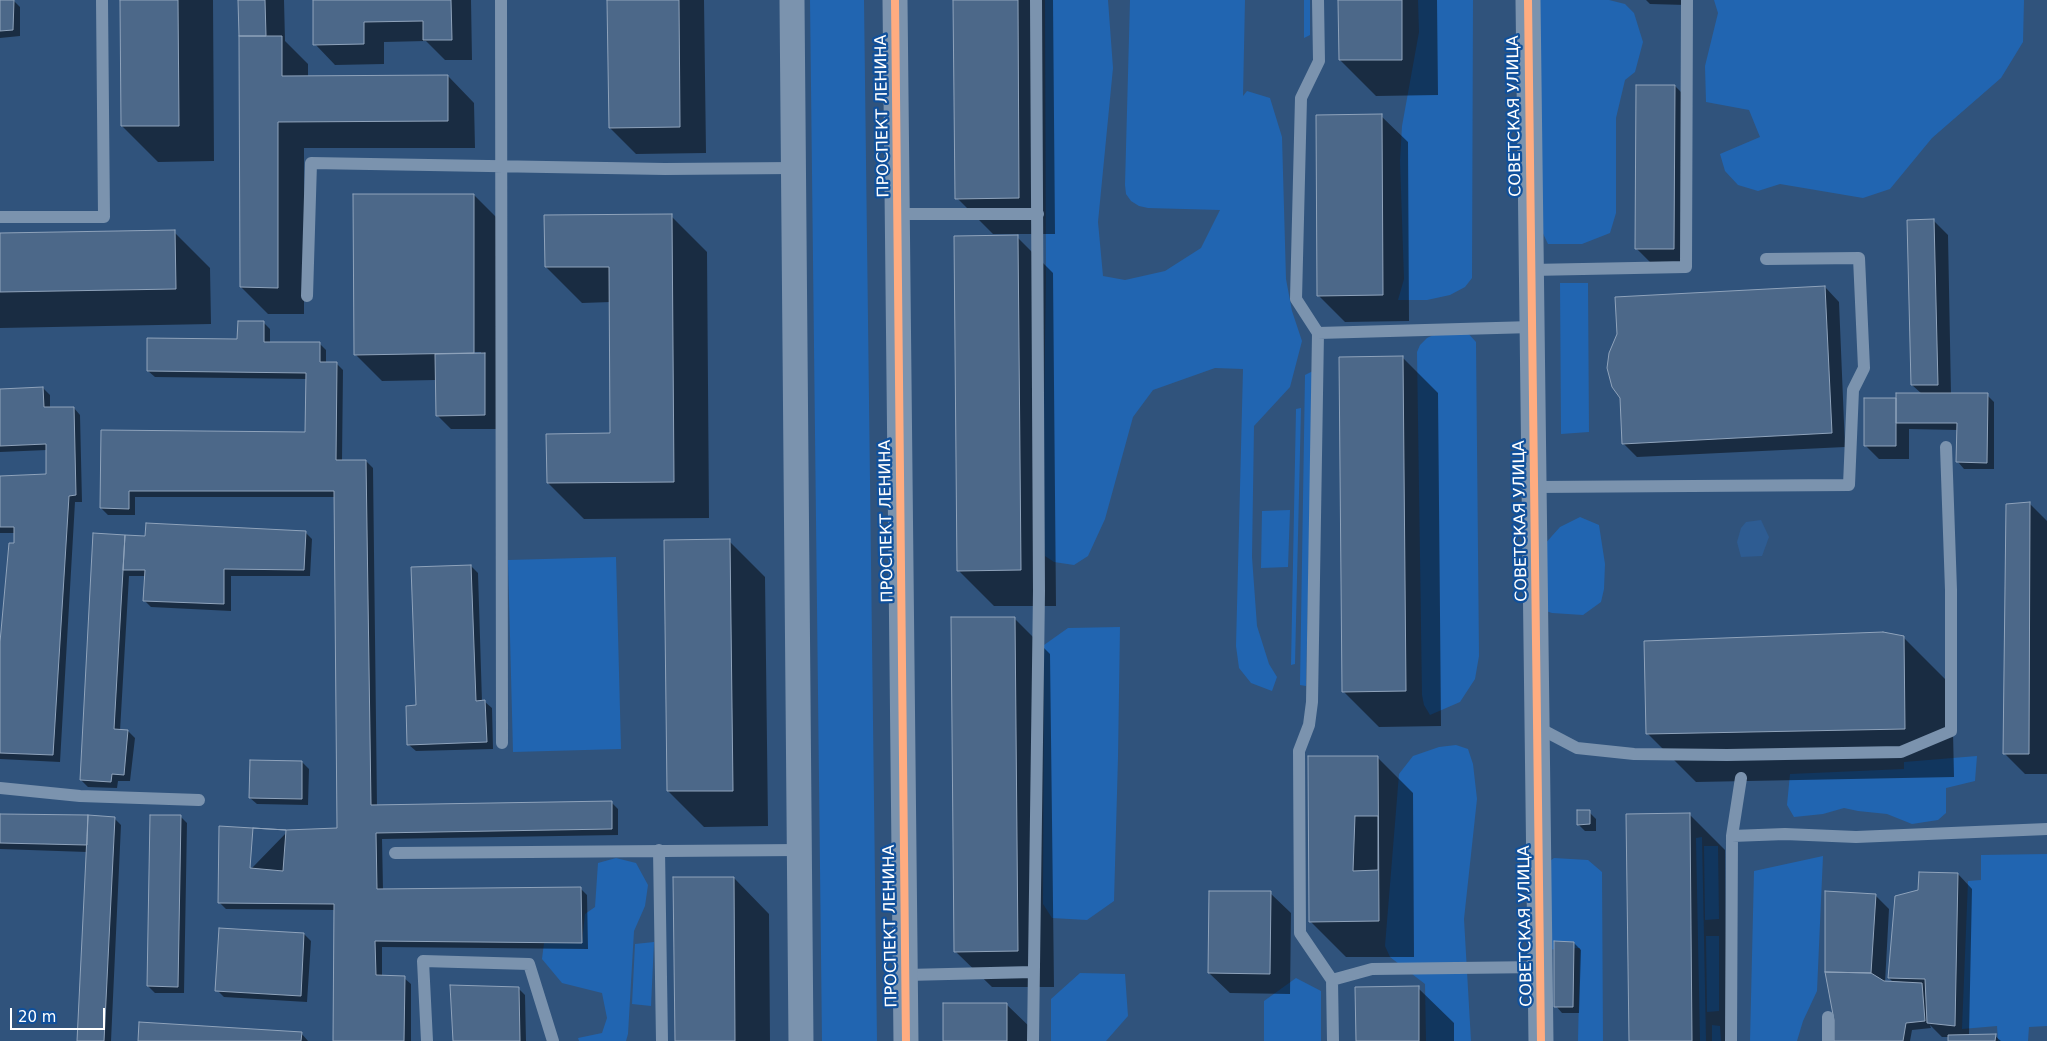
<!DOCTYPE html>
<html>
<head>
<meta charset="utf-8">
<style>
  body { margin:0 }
  #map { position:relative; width:2047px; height:1041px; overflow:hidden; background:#30537c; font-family:"DejaVu Sans",sans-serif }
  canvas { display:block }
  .scale { position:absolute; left:10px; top:1008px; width:95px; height:22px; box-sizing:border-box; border:2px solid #fff; border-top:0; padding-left:6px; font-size:15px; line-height:18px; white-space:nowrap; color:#fff; -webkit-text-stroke:4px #10509b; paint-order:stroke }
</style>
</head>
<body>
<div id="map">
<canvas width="2047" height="1041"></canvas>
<div class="scale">20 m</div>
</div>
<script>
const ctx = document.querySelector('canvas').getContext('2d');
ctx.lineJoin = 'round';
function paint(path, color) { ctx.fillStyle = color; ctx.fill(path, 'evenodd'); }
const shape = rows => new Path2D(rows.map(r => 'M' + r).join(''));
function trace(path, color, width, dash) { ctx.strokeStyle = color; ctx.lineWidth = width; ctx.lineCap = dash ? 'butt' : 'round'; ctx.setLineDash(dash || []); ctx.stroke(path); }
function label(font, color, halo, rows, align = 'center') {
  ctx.font = font + ' "DejaVu Sans",sans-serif'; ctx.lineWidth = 4.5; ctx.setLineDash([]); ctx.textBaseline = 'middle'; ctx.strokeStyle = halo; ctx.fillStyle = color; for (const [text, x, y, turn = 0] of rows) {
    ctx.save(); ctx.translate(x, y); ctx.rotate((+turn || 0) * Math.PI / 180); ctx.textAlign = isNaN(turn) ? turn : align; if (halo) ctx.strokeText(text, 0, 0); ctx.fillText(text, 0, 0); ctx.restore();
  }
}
paint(shape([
  [810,0,864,0,877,1041,822,1041],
  [1045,0,1108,0,1113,68,1098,222,1103,276,1125,280,1165,271,1201,248,1220,210,1148,208,1139,206,1131,201,1126,194,1125,185,1130,0,1245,0,1243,96,1247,91,1270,98,1282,137,1286,279,1292,311,1302,341,1290,387,1254,426,1252,557,1257,626,1269,664,1277,677,1272,691,1251,683,1239,668,1236,646,1243,369,1215,368,1153,390,1133,417,1105,519,1088,556,1074,565,1054,562,1045,556,1042,529,1046,280],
  [1304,0,1310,0,1310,35,1304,38],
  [1418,0,1473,0,1472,278,1465,287,1450,295,1427,300,1398,300,1404,279,1400,161,1402,126,1419,32],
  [1531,0,1609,0,1625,4,1634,13,1643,42,1635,72,1625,80,1616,118,1616,213,1610,233,1582,244,1548,244,1539,225],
  [1714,0,2024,0,2023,42,2001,78,1932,138,1890,189,1863,198,1780,184,1758,191,1738,185,1725,171,1720,154,1760,137,1749,110,1706,102,1705,66,1718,13],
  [1560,283,1588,283,1589,432,1561,434],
  [1442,331,1466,331,1476,342,1479,656,1475,679,1460,702,1430,715,1424,705,1422,695,1417,352,1420,345,1427,338],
  [1313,371,1306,686,1300,685,1305,375],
  [1301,408,1295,664,1291,665,1296,409],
  [1290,510,1288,567,1261,568,1262,511],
  [1580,517,1599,525,1605,564,1604,589,1601,602,1583,615,1552,613,1537,608,1543,546,1560,527],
  [616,557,621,749,513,752,508,560],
  [1120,627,1118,757,1114,901,1087,920,1052,918,1043,904,1044,645,1068,628],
  [1456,745,1468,749,1473,764,1477,799,1464,919,1471,1041,1426,1041,1425,984,1390,957,1385,946,1399,774,1413,756,1439,747],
  [1977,756,1975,781,1946,788,1946,813,1938,820,1912,824,1887,814,1858,811,1844,808,1823,814,1794,817,1787,805,1790,774,1904,769,1904,762],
  [1702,837,1706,1041,1700,1041,1696,838],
  [1704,846,1718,846,1719,919,1705,920],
  [2047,854,2047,1026,2029,1027,2028,1041,1998,1041,1997,1026,1962,1029,1968,881,1981,880,1981,855],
  [1823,856,1817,991,1803,1021,1797,1041,1750,1041,1754,871],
  [616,858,636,863,648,885,645,906,634,931,628,1034,626,1041,579,1041,578,1038,602,1033,607,1018,602,993,562,983,542,959,544,943,582,943,585,914,595,907,598,863],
  [1554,858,1588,860,1602,872,1603,1041,1578,1041,1580,948,1540,950,1539,869],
  [1706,936,1719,936,1719,1011,1707,1012],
  [654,942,651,1006,632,1004,635,944],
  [1080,973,1125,974,1128,1016,1106,1041,1051,1041,1051,999],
  [1296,978,1321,991,1321,1041,1264,1041,1264,1001],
  [1712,1025,1720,1026,1721,1041,1712,1041]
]), '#2165b1');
paint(shape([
  [1761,520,1769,537,1762,556,1741,557,1737,542,1741,528,1746,522]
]), '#2e5c92');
paint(shape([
  [0,0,13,0,20,7,20,36,0,38],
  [122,0,213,0,214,161,158,162,122,126],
  [240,0,284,0,285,41,308,64,308,77,448,76,474,103,475,148,304,148,304,314,268,314,241,287],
  [314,0,471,0,472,60,445,60,426,41,384,42,384,64,335,65,315,44],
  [608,0,704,0,706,153,636,154,610,128],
  [955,0,1053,0,1055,234,993,234,957,198],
  [1339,0,1437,0,1438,95,1376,96,1340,60],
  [1646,0,1686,0,1686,5,1650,4],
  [1675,86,1689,100,1687,262,1650,262,1636,248],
  [1381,116,1408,142,1409,321,1345,322,1318,295],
  [474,195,501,222,498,429,451,429,437,415,436,380,382,381,355,354],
  [447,352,481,352,481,354,447,355],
  [671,216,707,252,709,518,584,519,548,483,612,435,611,302,582,303,546,267],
  [1934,221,1948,235,1951,395,1987,395,1994,402,1994,469,1964,469,1958,462,1958,430,1909,429,1909,459,1879,459,1865,445,1895,399,1922,394,1912,385],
  [174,232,210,268,211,324,0,328,0,234],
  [1017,237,1053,273,1056,606,994,606,958,570],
  [1825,287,1839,302,1845,447,1637,457,1623,443,1618,335],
  [263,322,270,329,270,343,319,343,326,350,326,363,336,363,343,370,342,461,366,461,373,468,377,806,611,802,618,809,618,835,382,839,383,890,580,888,587,895,588,949,382,947,382,977,404,978,411,984,411,1041,334,1041,335,910,226,909,219,902,287,832,338,829,335,497,135,497,135,515,108,515,101,508,102,431,306,434,307,379,155,377,148,371,238,340],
  [1402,357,1438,393,1441,726,1379,727,1343,691],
  [43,388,50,395,50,408,74,408,80,415,82,502,75,502,60,762,0,759,0,656,15,545,15,533,0,533,0,477,48,475,47,450,0,452,0,390],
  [2030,504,2047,521,2047,774,2025,774,2004,753],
  [305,532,312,539,310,576,231,576,231,611,151,607,144,600,145,576,129,576,120,731,128,731,135,738,130,781,118,781,117,788,88,787,81,780,94,534,146,537],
  [729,541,765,577,768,826,704,827,668,791],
  [471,566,478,573,482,702,485,702,492,708,493,749,416,751,409,745,417,706],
  [1014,618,1050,654,1054,987,992,987,956,952],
  [1903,637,1952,686,1954,777,1696,782,1647,733],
  [1377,757,1413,793,1414,957,1346,957,1310,921],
  [302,762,309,769,308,805,257,804,250,798],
  [1589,812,1596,819,1596,831,1585,831,1578,824],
  [1689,814,1725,850,1727,1041,1630,1041],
  [0,816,114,818,121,825,111,1041,78,1041,87,852,0,849],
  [180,816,187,823,184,993,155,993,148,986],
  [1958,874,1972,889,1969,1036,1995,1036,2001,1041,1949,1041,1949,1037,1942,1037,1930,1025,1931,1028,1912,1030,1910,1041,1835,1041,1875,895,1889,909,1885,983,1894,983,1889,978,1919,891],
  [734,878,769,914,770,1041,676,1041],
  [1270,893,1291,913,1290,994,1230,993,1209,973],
  [304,934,311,941,307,1002,224,997,217,990],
  [1574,943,1581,950,1579,1013,1562,1013,1556,1006],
  [518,988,525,995,526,1041,454,1041],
  [1418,988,1454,1023,1454,1041,1357,1041],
  [1006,1004,1033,1030,1033,1041,945,1041],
  [301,1033,308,1041,140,1041]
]), '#0007');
const building = shape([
  [0,0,14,0,13,30,0,31,0,0],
  [120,0,178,0,179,126,121,126,120,0],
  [238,0,265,0,266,36,239,36,238,0],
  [313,0,451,0,452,40,423,40,423,21,364,22,364,44,313,45,313,0],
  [607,0,679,0,680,127,609,128,607,0],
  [953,0,1018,0,1019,198,955,199,953,0],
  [1338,0,1402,0,1402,60,1339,60,1338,0],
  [239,36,282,36,282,76,448,75,448,121,278,122,278,288,240,287,239,36],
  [1636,85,1675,85,1674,249,1635,249,1636,85],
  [1382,114,1383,295,1317,296,1316,115,1382,114],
  [353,194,474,194,474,353,354,355,353,194],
  [672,214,674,482,547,483,546,434,610,433,609,267,545,267,544,215,672,214],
  [1934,219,1938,385,1911,385,1907,220,1934,219],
  [175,230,176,289,0,292,0,233,175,230],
  [1018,235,1021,570,957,571,954,236,1018,235],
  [1825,286,1832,433,1622,444,1620,398,1612,387,1607,368,1609,353,1617,334,1615,297,1825,286],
  [238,321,264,321,264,342,320,342,320,362,337,362,336,460,366,460,371,805,612,801,612,829,376,833,377,889,581,887,582,943,375,941,376,975,405,976,404,1041,333,1041,334,904,218,903,219,826,286,830,337,828,334,491,129,491,129,509,100,508,101,430,305,432,306,373,147,371,147,338,237,339,238,321],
  [485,353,485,415,436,416,435,354,485,353],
  [1403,356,1406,691,1342,692,1339,357,1403,356],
  [43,387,44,407,74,407,76,495,69,496,53,755,0,753,0,642,9,543,14,543,14,527,0,527,0,476,46,474,46,444,0,446,0,389,43,387],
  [1896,393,1988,393,1987,463,1956,462,1957,423,1896,423,1896,393],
  [1864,398,1896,398,1896,446,1864,446,1864,398],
  [2030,502,2029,754,2003,754,2006,504,2030,502],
  [146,523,306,531,304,570,224,569,224,604,143,601,145,570,123,570,125,535,145,536,146,523],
  [93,533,125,535,114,729,128,730,124,775,112,774,111,782,80,780,93,533],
  [730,539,733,791,667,791,664,540,730,539],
  [471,565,476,701,485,700,487,742,407,745,406,706,416,705,411,567,471,565],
  [951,617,1015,617,1018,951,954,952,951,617],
  [1883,632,1904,636,1905,729,1646,734,1644,641,1883,632],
  [1308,756,1378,756,1379,921,1309,922,1308,756],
  [250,760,302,761,302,799,249,798,250,760],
  [1577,810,1590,810,1590,824,1577,825,1577,810],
  [1690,813,1692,1041,1629,1041,1626,814,1690,813],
  [0,814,88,815,87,845,0,843,0,814],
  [88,815,115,817,104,1041,77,1041,88,815],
  [150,815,181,815,178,987,147,986,150,815],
  [1355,816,1378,816,1378,870,1353,871,1355,816],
  [253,828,286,830,283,871,250,868,253,828],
  [1919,872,1958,873,1955,1026,1927,1023,1925,979,1888,978,1895,896,1918,890,1919,872],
  [673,877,734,877,735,1041,675,1041,673,877],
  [1209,891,1271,891,1270,974,1208,973,1209,891],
  [1825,891,1876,894,1871,973,1825,972,1825,891],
  [219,928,304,933,301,996,215,991,219,928],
  [1554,941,1574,942,1573,1007,1554,1007,1554,941],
  [1825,972,1871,973,1884,981,1922,983,1925,1021,1906,1023,1903,1041,1834,1041,1834,1020,1825,972],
  [450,985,519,987,520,1041,453,1041,450,985],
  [1419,986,1419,1041,1356,1041,1355,987,1419,986],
  [943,1003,1007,1003,1007,1041,943,1041,943,1003],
  [139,1022,302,1032,301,1041,138,1041,139,1022],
  [1996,1034,1995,1041,1948,1041,1948,1035,1996,1034]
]);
paint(building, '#4c6889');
trace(building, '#8fa3bb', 1);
trace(shape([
  [501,0,502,743],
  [1318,0,1319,61,1301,98,1296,299,1318,333],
  [898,214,1038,214],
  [0,217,104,217,102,0],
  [1531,270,1686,267,1687,0],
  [307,296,311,163,665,169,794,168],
  [1534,487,1849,485,1853,390,1864,368,1859,258,1766,259],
  [1537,727,1577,748,1634,754,1727,755,1901,752,1951,731,1951,590,1946,447],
  [0,788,80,796,199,800],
  [1732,836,1785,834,1856,837,2047,829],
  [659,850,662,1041],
  [395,853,799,850],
  [906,975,1033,972],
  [1332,980,1372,969,1541,967],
  [427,1041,423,961,529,964,553,1041],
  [1033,1041,1039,591,1036,0],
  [1333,1041,1332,980,1300,933,1299,751,1309,725,1312,702,1318,333,1532,327],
  [1731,1041,1732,836,1741,778],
  [1828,1041,1828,1017]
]), '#7b93ae', 12);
trace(shape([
  [792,0,801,1041],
  [895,0,906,1041],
  [1528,0,1541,1041]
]), '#7b93ae', 25);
trace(shape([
  [895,0,906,1041],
  [1528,0,1541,1041]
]), '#ffac80', 8);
label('16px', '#fff', '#10509b', [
  ["ПРОСПЕКТ ЛЕНИНА",883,116,-91],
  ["СОВЕТСКАЯ УЛИЦА",1515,116,-91],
  ["ПРОСПЕКТ ЛЕНИНА",887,521,-91],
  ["СОВЕТСКАЯ УЛИЦА",1521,521,-91],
  ["ПРОСПЕКТ ЛЕНИНА",891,926,-91],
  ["СОВЕТСКАЯ УЛИЦА",1526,926,-91]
]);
</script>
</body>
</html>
